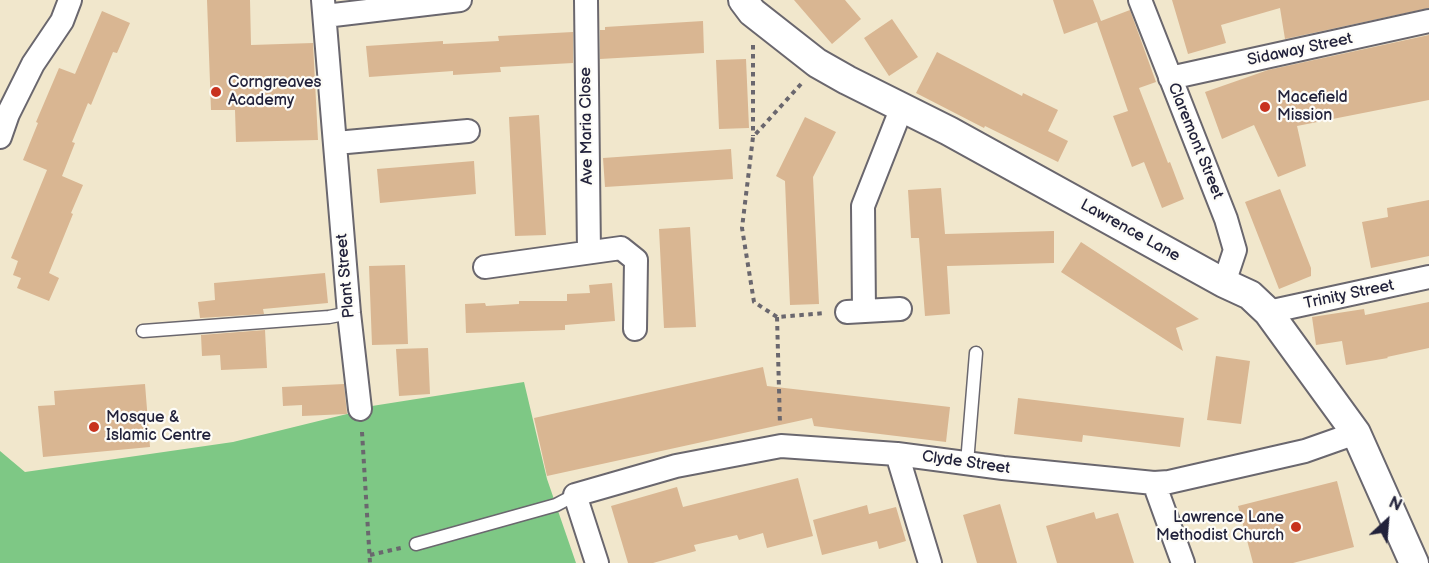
<!DOCTYPE html>
<html>
<head>
<meta charset="utf-8">
<style>
  body { margin:0 }
  #map { position:relative; width:1429px; height:563px; overflow:hidden; background:#f1e7cc; font-family:"Balsamiq Sans",sans-serif }
  canvas { display:block }
  .north { position:absolute; left:1357px; top:491px; width:60px; height:60px; -webkit-text-stroke:4px #fdfcf7; paint-order:stroke; rotate:26deg; font-size:16px; font-weight:700; line-height:24px; text-align:center; color:#22223b }
  .north::after { content:''; display:block; margin:auto; width:21px; height:27px; background:#22223b; clip-path:polygon(50% 0,100% 100%,50% 72%,0 100%) }
</style>
</head>
<body>
<div id="map">
<canvas width="1429" height="563"></canvas>
<div class="north">N</div>
</div>
<script>
const ctx = document.querySelector('canvas').getContext('2d');
ctx.lineJoin = 'round';
function paint(path, color) { ctx.fillStyle = color; ctx.fill(path, 'evenodd'); }
const shape = rows => new Path2D(rows.map(r => 'M' + r).join(''));
function trace(path, color, width, dash) { ctx.strokeStyle = color; ctx.lineWidth = width; ctx.lineCap = dash ? 'butt' : 'round'; ctx.setLineDash(dash || []); ctx.stroke(path); }
function label(font, color, halo, rows, align = 'center') {
  ctx.font = font + ' "Balsamiq Sans",sans-serif'; ctx.lineWidth = 4.5; ctx.setLineDash([]); ctx.textBaseline = 'middle'; ctx.strokeStyle = halo; ctx.fillStyle = color; for (const [text, x, y, turn = 0] of rows) {
    ctx.save(); ctx.translate(x, y); ctx.rotate((+turn || 0) * Math.PI / 180); ctx.textAlign = isNaN(turn) ? turn : align; if (halo) ctx.strokeText(text, 0, 0); ctx.fillText(text, 0, 0); ctx.restore();
  }
}
paint(shape([
  [524,382,547,479,576,563,0,563,0,451,25,472,233,442,347,414,372,406]
]), '#7ec885');
paint(shape([
  [207,0,250,0,251,45,313,43,318,140,236,142,235,110,211,110],
  [794,0,845,0,861,19,832,44],
  [1053,0,1093,0,1101,21,1130,10,1156,82,1139,88,1168,163,1170,162,1184,199,1162,208,1144,162,1132,167,1113,116,1128,111,1097,22,1064,34],
  [1172,0,1429,0,1429,8,1285,39,1280,8,1221,25,1226,43,1188,54],
  [102,11,130,23,117,53,113,52,91,105,88,103,72,142,75,143,62,176,83,185,71,213,73,214,49,273,59,278,49,301,17,288,21,278,13,275,18,261,11,258,47,170,23,160,38,123,36,122,59,68,75,74],
  [892,19,918,57,889,76,864,38],
  [703,21,704,53,600,59,600,30,605,30,605,27],
  [573,32,573,63,500,67,501,72,453,75,453,71,369,77,366,46,443,41,443,44,499,41,498,36],
  [1429,35,1429,100,1297,126,1306,166,1278,177,1254,125,1222,139,1205,92,1268,70],
  [937,52,1022,96,1023,93,1058,110,1048,131,1068,141,1058,162,985,126,984,128,916,93],
  [746,59,749,128,719,129,716,60],
  [539,115,546,235,515,236,509,117],
  [805,117,836,132,813,177,819,304,790,305,785,181,776,176],
  [731,149,733,179,605,187,603,158],
  [474,161,476,194,380,203,377,169],
  [941,188,945,234,1054,231,1054,263,947,266,950,314,925,316,919,238,911,238,908,190],
  [1280,189,1311,268,1311,276,1279,289,1245,202],
  [1429,200,1429,256,1371,268,1362,222,1388,217,1387,208],
  [690,227,696,327,664,328,659,229],
  [1081,242,1199,319,1176,328,1183,351,1061,272],
  [405,265,408,344,372,345,369,266],
  [325,273,328,303,263,309,264,314,200,318,198,302,215,300,214,283],
  [612,283,615,321,565,325,565,330,466,333,465,304,485,303,486,306,519,304,519,301,567,301,567,294,590,293,589,285],
  [1429,302,1429,348,1387,357,1388,358,1346,365,1342,341,1316,345,1312,317,1364,309,1365,315],
  [265,330,267,368,221,370,220,355,202,356,201,335],
  [428,348,430,394,399,396,396,349],
  [1216,356,1250,361,1241,424,1207,420],
  [763,367,767,386,950,407,946,442,814,426,812,418,547,476,534,418],
  [145,384,150,447,43,457,38,406,55,405,54,391],
  [344,384,347,414,302,416,302,405,283,406,282,387],
  [1018,398,1184,418,1180,447,1083,435,1082,442,1014,434],
  [798,478,813,536,767,548,763,533,739,540,737,535,694,545,696,551,653,563,628,563,611,506,677,487,683,507],
  [1337,481,1354,547,1293,563,1253,563,1238,506],
  [1000,504,1017,563,977,563,963,515],
  [867,505,869,514,896,507,906,541,879,549,877,541,822,555,813,520],
  [1094,512,1096,519,1118,513,1134,563,1057,563,1046,526]
]), '#d9b692');
const service = shape([
  [143,331,329,317,349,313],
  [967,463,976,353],
  [416,544,556,505,575,495]
]);
const minor = shape([
  [323,0,349,313,360,409],
  [586,0,589,252],
  [1140,0,1226,219,1235,250,1224,283],
  [325,16,460,0],
  [1170,78,1429,21],
  [0,137,8,114,33,64,62,21,70,0],
  [336,143,468,131],
  [485,267,621,248,636,260,635,329],
  [864,311,863,206,902,107],
  [847,312,900,309],
  [1268,312,1429,277],
  [897,454,930,563],
  [1154,483,1183,563],
  [597,563,575,495,676,466,781,446,897,454,1003,468,1154,483,1169,482,1305,451,1356,433]
]);
const tertiary = shape([
  [743,0,752,12,817,63,847,80,949,131,1224,283,1250,295,1268,312,1356,433,1414,563]
]);
trace(service, '#6a676e', 15);
trace(minor, '#6a676e', 26);
trace(tertiary, '#6a676e', 32);
trace(shape([
  [753,45,753,136],
  [801,84,753,137,742,228,754,302,777,317,825,313],
  [777,317,780,425],
  [362,432,370,563],
  [370,555,401,548]
]), '#6a676e', 4, [4.5, 4.5]);
trace(service, '#fff', 12);
trace(minor, '#fff', 22);
trace(tertiary, '#fff', 28);
for (const [x, y, r, color] of [
  [216,92,6,"#c8321e"],
  [1265,107,6,"#c8321e"],
  [94,427,6,"#c8321e"],
  [1296,527,6,"#c8321e"]
]) { const dot = new Path2D(); dot.arc(x, y, r, 0, 2 * Math.PI); ctx.fillStyle = color; ctx.fill(dot); trace(dot, '#fdfcf7', 2); }
label('16px', '#22223b', '#fdfcf7', [
  ["Sidaway Street",1300,50,-12],
  ["Ave Maria Close",587,126,-91],
  ["Claremont Street",1195,141,68],
  ["Lawrence Lane",1130,231,29],
  ["Plant Street",346,276,-95],
  ["Trinity Street",1349,295,-12],
  ["Clyde Street",966,463,8]
]);
label('16px', '#22223b', '#fdfcf7', [
  ["Corngreaves",228,83],
  ["Academy",228,101],
  ["Macefield",1277,98],
  ["Mission",1277,116],
  ["Mosque &",106,418],
  ["Islamic Centre",106,436],
  ["Lawrence Lane",1284,518,"right"],
  ["Methodist Church",1284,536,"right"]
], 'left');
</script>
</body>
</html>
